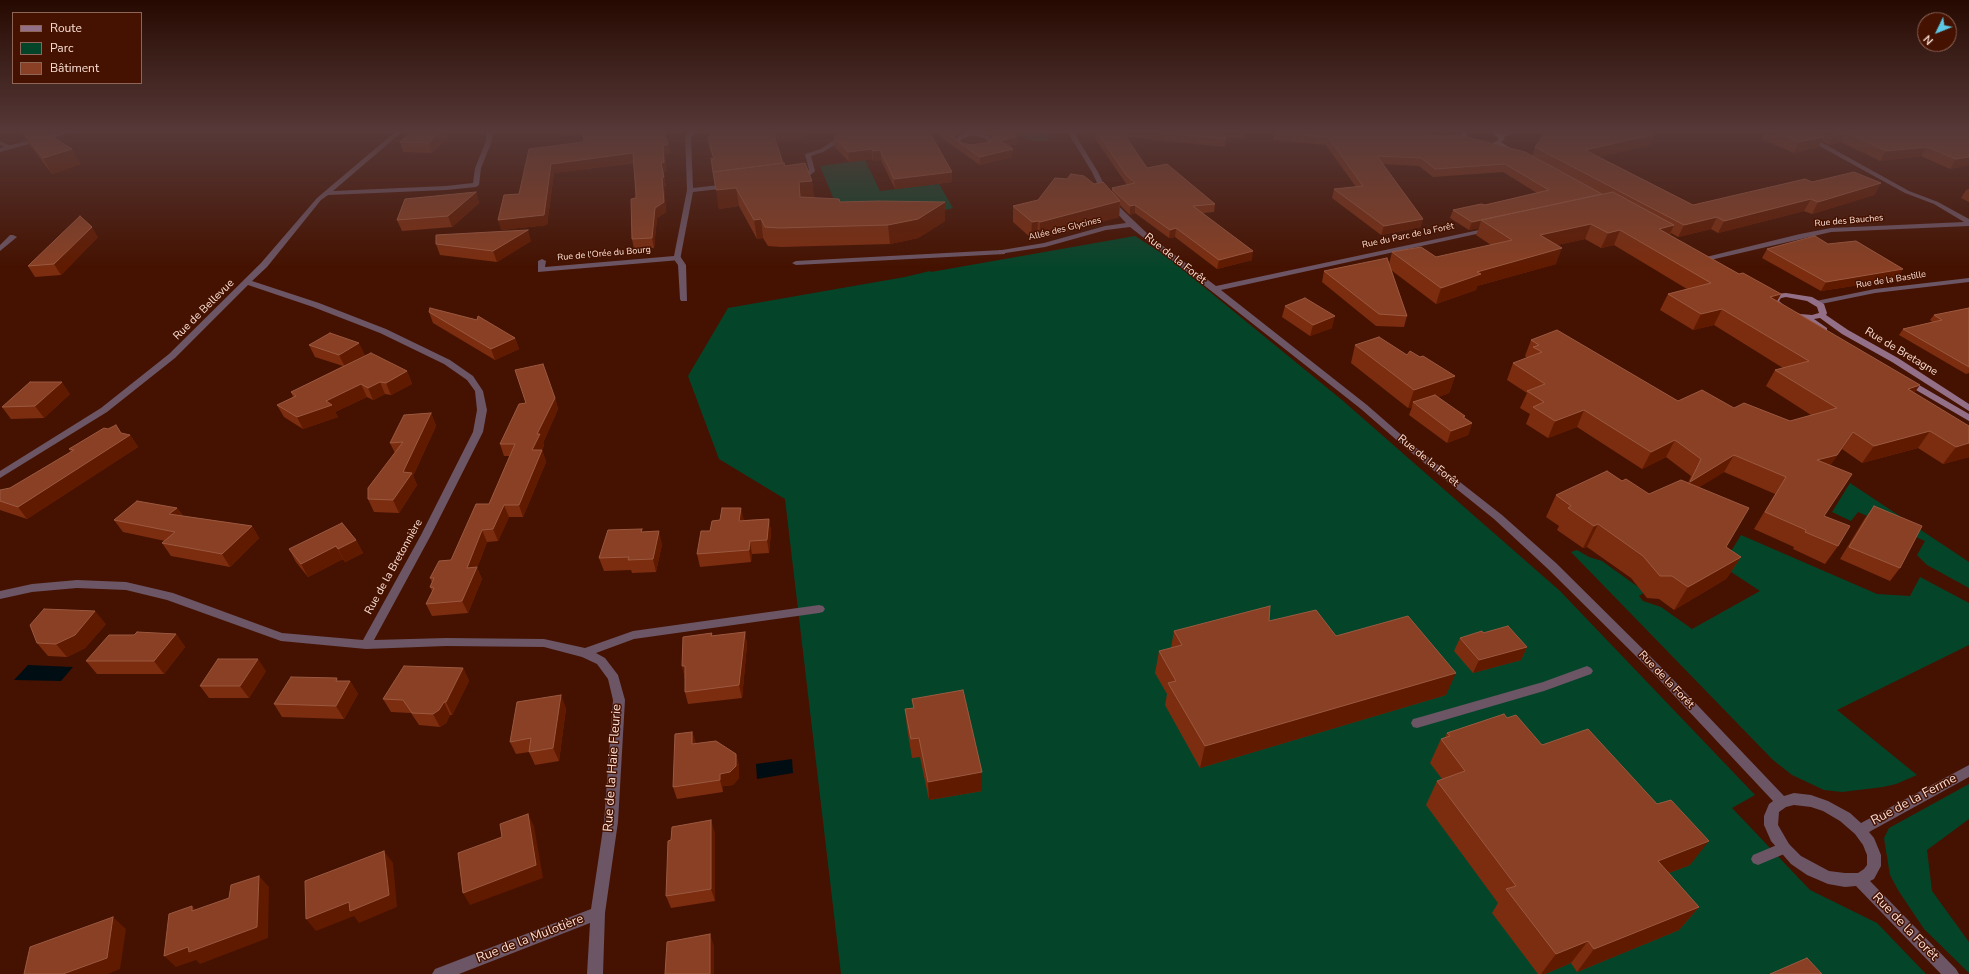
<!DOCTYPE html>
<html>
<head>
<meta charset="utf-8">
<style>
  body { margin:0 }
  #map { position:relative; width:1969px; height:974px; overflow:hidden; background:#451201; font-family:"Nunito Sans",sans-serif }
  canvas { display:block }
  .legend { position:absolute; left:12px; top:12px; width:130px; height:72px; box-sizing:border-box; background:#451201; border:1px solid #8e6456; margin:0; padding:5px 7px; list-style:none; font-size:12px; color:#fbdfd5 }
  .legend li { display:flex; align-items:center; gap:8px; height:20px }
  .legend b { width:20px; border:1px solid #8e6456 }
  .north { position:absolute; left:1917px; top:12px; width:40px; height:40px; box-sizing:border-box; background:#451201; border:1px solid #8e6456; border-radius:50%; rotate:227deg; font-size:11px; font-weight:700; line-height:16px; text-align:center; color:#fbdfd5 }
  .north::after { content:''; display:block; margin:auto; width:14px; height:18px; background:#5bc8e6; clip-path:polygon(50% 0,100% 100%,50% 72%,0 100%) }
</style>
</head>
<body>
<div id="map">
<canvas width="1969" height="974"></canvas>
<ul class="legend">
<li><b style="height:5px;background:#947088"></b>Route</li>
<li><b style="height:11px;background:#04452a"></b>Parc</li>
<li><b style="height:11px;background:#894024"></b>Bâtiment</li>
</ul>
<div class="north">N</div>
</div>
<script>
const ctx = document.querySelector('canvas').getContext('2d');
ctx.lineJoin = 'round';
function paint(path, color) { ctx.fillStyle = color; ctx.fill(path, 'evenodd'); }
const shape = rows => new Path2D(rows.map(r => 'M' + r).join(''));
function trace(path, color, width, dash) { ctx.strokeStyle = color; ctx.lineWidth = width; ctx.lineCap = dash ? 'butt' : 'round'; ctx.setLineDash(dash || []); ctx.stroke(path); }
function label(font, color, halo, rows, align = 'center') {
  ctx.font = font + ' "Nunito Sans",sans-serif'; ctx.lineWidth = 3; ctx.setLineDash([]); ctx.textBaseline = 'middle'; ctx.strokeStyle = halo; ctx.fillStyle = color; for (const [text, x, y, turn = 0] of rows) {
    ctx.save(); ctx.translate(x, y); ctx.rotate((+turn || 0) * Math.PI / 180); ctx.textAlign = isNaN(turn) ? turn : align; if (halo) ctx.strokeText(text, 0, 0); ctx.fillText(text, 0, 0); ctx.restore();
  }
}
paint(shape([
  [983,131,1045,131,1050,141,1032,141,1016,133,998,138],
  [865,160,880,191,939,184,953,208,945,210,840,214,820,166],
  [1135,236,1166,256,1342,400,1560,591,1755,795,1732,808,1810,890,1877,923,1926,974,841,974,785,499,719,459,688,376,728,308,905,277,930,271,931,272],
  [1850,483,1969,562,1969,588,1927,565,1917,555,1925,541,1858,512,1851,521,1832,512],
  [1741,535,1877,594,1910,596,1920,577,1969,603,1969,645,1837,710,1917,775,1896,784,1883,787,1842,792,1824,790,1792,775,1773,760,1571,552,1577,550,1589,557,1602,561,1645,592,1639,596,1643,601,1661,607,1692,629,1760,591,1722,566],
  [1969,784,1969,819,1927,850,1932,891,1969,942,1969,973,1924,929,1898,890,1890,875,1884,838,1889,828]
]), '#04452a');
paint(shape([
  [28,665,73,667,61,681,14,680],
  [792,759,793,773,757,779,756,764]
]), '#000e13');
paint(shape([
  [850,131,859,131,823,152,818,151,831,142,850,131],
  [971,131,988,136,993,140,994,141,990,148,971,151,959,148,954,143,958,137,971,131],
  [972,135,984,138,988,141,986,145,971,147,963,145,960,143,962,139,972,135],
  [10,235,13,235,17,237,0,251,0,245,10,235],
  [1002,250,1005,250,1005,254,796,265,792,263,796,261,1002,250],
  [674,256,680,256,686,265,687,301,681,301,680,299,678,265,673,258,674,256],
  [1587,666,1591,668,1593,671,1591,674,1544,691,1417,728,1413,727,1411,723,1413,719,1417,718,1543,682,1587,666],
  [1784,842,1789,844,1791,848,1789,852,1758,865,1753,863,1751,859,1753,855,1784,842]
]), '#6c5564');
paint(shape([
  [396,131,403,131,333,191,446,186,473,183,475,168,486,141,487,131,493,131,492,141,481,168,479,185,476,187,446,190,328,195,321,200,267,267,252,281,319,303,386,329,450,360,473,376,483,391,487,410,483,432,431,535,374,640,446,638,544,639,585,648,633,631,819,605,823,606,825,609,823,612,819,613,634,639,596,653,605,658,618,675,625,700,618,822,605,913,603,974,587,974,590,923,459,974,432,974,435,969,591,909,604,822,613,700,608,679,597,664,582,657,544,647,446,646,366,649,281,641,167,600,126,590,77,588,32,592,0,599,0,591,32,584,77,580,126,582,173,593,282,633,363,640,421,535,473,432,477,410,475,391,467,380,444,364,380,333,313,307,248,285,175,358,107,412,0,478,0,471,101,408,169,354,261,263,317,198,396,131],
  [690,131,698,131,691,137,693,188,728,184,731,186,728,188,693,192,680,260,538,272,538,261,542,259,546,261,545,267,674,256,687,190,685,136,690,131],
  [1067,131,1073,131,1098,172,1111,199,1151,237,1216,286,1493,227,1494,229,1490,231,1221,290,1367,405,1414,446,1502,515,1556,563,1662,668,1784,796,1794,793,1811,795,1828,801,1850,813,1861,823,1969,765,1969,777,1869,832,1874,838,1881,855,1881,866,1874,879,1870,881,1956,969,1959,974,1941,974,1856,886,1845,887,1828,884,1807,875,1791,864,1771,841,1764,825,1764,816,1769,804,1773,801,1654,674,1548,569,1494,519,1408,450,1361,409,1130,227,1106,230,1045,247,999,254,999,250,1002,250,1044,243,1105,226,1126,223,1105,200,1092,172,1067,131],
  [1794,805,1811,807,1823,811,1840,821,1855,834,1863,845,1867,855,1867,865,1864,869,1858,873,1845,873,1829,871,1801,856,1789,844,1778,825,1779,812,1786,807,1794,805],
  [1508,131,1517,131,1503,138,1498,137,1508,131],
  [1792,131,1801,131,1909,191,1938,202,1969,219,1969,226,1831,232,1706,261,1706,257,1800,234,1831,228,1964,222,1934,204,1905,193,1792,131],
  [0,141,11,146,12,147,9,149,0,145,0,141],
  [821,149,824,151,823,152,811,156,815,171,814,172,809,176,796,178,796,176,805,173,809,170,805,154,821,149]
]), '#6c5564');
paint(shape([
  [64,131,76,131,0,152,0,148,64,131],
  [1969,278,1969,282,1875,293,1816,305,1812,303,1816,301,1875,289,1969,278]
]), '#6c5564');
paint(shape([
  [1461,131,1467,131,1467,136,1478,142,1475,144,1462,138,1461,131],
  [1490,131,1501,133,1505,139,1501,142,1519,154,1519,156,1515,156,1497,145,1493,145,1493,143,1499,139,1490,131],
  [1786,293,1812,297,1824,304,1827,313,1826,315,1848,330,1898,358,1969,404,1969,411,1892,362,1842,334,1820,318,1814,319,1827,328,1827,332,1821,332,1803,319,1782,313,1771,301,1775,294,1786,293],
  [1786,297,1807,301,1817,307,1819,313,1812,315,1800,314,1788,309,1779,301,1781,298,1786,297],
  [1907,378,1969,414,1969,421,1904,383,1903,381,1904,379,1907,378]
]), '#947088');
paint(shape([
  [19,131,44,131,81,164,52,174,30,145,26,140,25,140],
  [454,131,432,153,403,152,400,142],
  [457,131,480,131,480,132],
  [516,131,665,131,670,153,665,155,666,172,663,172,666,187,664,187,666,212,657,218,654,248,634,249,632,239,636,195,634,163,554,173,547,225,501,230,519,194,584,142,583,135,517,133],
  [843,131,952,182,895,189,881,160,873,161,872,159,849,162,835,147,834,137],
  [940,131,967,131,957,136,955,139,959,142,971,145,990,142,993,138,988,135,978,131,1012,131,1017,136,1017,144,1008,146,1013,149,1012,157,980,165,940,137],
  [1080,131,1245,131,1244,139,1225,138,1226,139,1225,147,1126,137,1147,168,1215,204,1214,212,1203,213,1252,260,1217,269,1175,237,1169,238,1135,213,1130,215,1120,205,1119,217,1039,239,1037,237,1031,238,1013,222,1013,206,1038,200,1094,184,1112,191,1112,188,1127,185,1094,137,1084,138],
  [1273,131,1444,131,1433,135,1532,156,1535,147,1655,134,1650,145,1599,157,1693,205,1812,182,1881,183,1874,195,1812,214,1804,211,1718,233,1711,229,1678,237,1671,233,1670,235,1739,274,1781,294,1777,301,1915,393,1969,457,1943,464,1918,448,1862,463,1842,449,1830,465,1824,516,1838,546,1825,564,1793,549,1794,547,1754,529,1775,494,1724,472,1699,487,1726,547,1741,557,1726,579,1674,610,1659,599,1647,598,1631,578,1587,547,1583,548,1557,530,1559,526,1546,517,1556,495,1622,481,1649,494,1688,483,1691,476,1666,457,1642,469,1577,427,1548,438,1526,424,1530,414,1520,408,1527,393,1507,380,1513,363,1527,358,1525,356,1531,340,1678,401,1734,408,1790,421,1811,415,1766,386,1775,370,1783,368,1714,325,1693,330,1660,310,1668,294,1687,289,1614,245,1601,248,1585,239,1557,245,1556,264,1477,286,1476,290,1436,304,1391,270,1407,316,1404,327,1376,326,1322,282,1324,271,1389,264,1392,252,1436,257,1491,245,1476,235,1479,228,1469,230,1450,218,1453,210,1485,205,1537,193,1503,172,1433,177,1419,166,1383,164,1421,227,1381,235,1332,198,1334,189,1356,187,1326,145,1273,140],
  [1765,131,1969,131,1969,165,1950,169,1921,156,1880,161,1841,142,1829,145,1822,141,1818,147,1794,153,1762,139],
  [709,132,807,138,776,142,783,163,785,166,812,181,814,198,840,202,945,202,945,221,918,238,890,244,781,247,768,246,763,238,757,239,739,206,719,209,713,159,709,147,708,137,710,136],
  [1969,189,1969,202,1961,198,1966,190],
  [476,192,479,203,452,227,402,231,397,220],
  [98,237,61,275,35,277,28,266],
  [531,241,497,262,440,255,436,244],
  [1767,249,1897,279,1821,291,1762,258],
  [1285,306,1332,328,1310,336,1282,317],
  [1969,308,1969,373,1966,374,1899,335,1903,329,1932,322,1930,320,1934,315],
  [429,312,515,338,519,349,495,360,433,323],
  [309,345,365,355,354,361,407,371,412,384,391,395,385,394,373,400,367,397,335,412,338,417,303,429,284,417,277,405,293,397,291,392,343,366,315,357],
  [1355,345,1420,357,1455,376,1449,393,1438,397,1464,418,1472,423,1468,435,1447,443,1409,415,1412,407,1408,408,1351,363],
  [70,394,44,418,11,419,2,407],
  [555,398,558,409,543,443,544,445,542,450,546,462,523,517,509,517,498,541,487,542,477,568,482,579,468,613,432,616,426,604,432,591,430,587,432,583,430,578,451,560,489,504,510,456,504,456,500,444,526,403],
  [431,413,436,426,413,476,417,485,399,513,374,512,368,499,395,453,390,443],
  [121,433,130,435,138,447,27,519,0,510,0,490,10,488,71,452,69,449],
  [1874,506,1900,568,1890,581,1840,559,1865,518],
  [177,508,183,516,252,526,259,538,230,567,171,556,162,543,165,541,123,532,114,520],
  [769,519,771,532,769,553,752,554,751,562,700,567,697,554,710,531,744,520],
  [356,540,363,553,345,562,343,559,308,577,296,562,289,549],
  [662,544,656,572,632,573,631,570,604,571,599,558],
  [1269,621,1336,636,1446,695,1200,768,1165,705,1167,694,1155,673,1159,651,1171,648,1174,631],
  [106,624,85,648,67,657,48,656,37,643],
  [745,632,747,645,742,698,688,704,685,692,685,678,682,666,713,636],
  [1483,633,1527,647,1521,660,1473,673,1454,651,1460,638],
  [176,634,185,647,164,674,97,674,86,661,134,635],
  [463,668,469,681,452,715,450,715,446,723,440,727,419,725,411,713,391,712,383,699],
  [266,671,249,698,209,698,200,686],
  [339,681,350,681,358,694,344,719,282,717,274,704],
  [912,699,982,791,929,800,920,757,912,758,907,728,905,709,913,708],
  [566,708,559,761,535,765,529,752,516,754,510,742],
  [1507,718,1542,745,1690,865,1669,873,1699,907,1679,930,1577,972,1571,963,1545,974,1538,974,1492,913,1498,903,1426,805,1437,781,1442,779,1430,763,1441,739,1445,737,1447,733],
  [692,732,696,744,736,754,739,766,739,778,733,785,723,786,723,792,677,799,673,787],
  [715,833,715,901,671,908,666,896]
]), '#7c2d0f');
paint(shape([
  [20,131,21,131,26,140,25,140],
  [440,131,454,131,432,153,429,143],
  [781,131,806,131,807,138,774,142,773,133],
  [955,131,967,131,957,136,955,140,952,136],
  [1085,131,1094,131,1094,137,1084,138],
  [1431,131,1444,131,1430,136],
  [1846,132,1841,142,1829,145,1834,135],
  [1655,134,1650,145,1581,161,1585,150],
  [1017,136,1017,144,1000,148,1000,141],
  [1824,137,1818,147,1794,153,1799,142],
  [668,144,670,153,665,155,666,172,663,172,661,163,663,146],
  [1927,147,1921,156,1880,161,1886,151],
  [72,149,81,164,52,174,43,158],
  [872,149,872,159,849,162,848,152],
  [1013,149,1012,157,980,165,980,157],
  [880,150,881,160,873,161,873,151],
  [633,153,635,162,554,173,547,225,501,230,498,220,551,164],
  [1969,157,1969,165,1950,169,1956,159],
  [952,172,952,182,895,189,894,179],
  [664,177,666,187,664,187,666,212,657,218,654,248,652,238,655,208,662,178],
  [812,181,814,199,800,197,799,182],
  [1881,183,1874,195,1812,214,1818,202],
  [736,188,739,206,719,209,716,190],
  [476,192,479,203,452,227,448,216],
  [1603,194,1481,220,1479,228,1469,230,1472,222],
  [1811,199,1804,211,1718,233,1724,221],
  [1120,201,1119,217,1039,239,1040,222],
  [945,202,945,221,918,238,890,244,888,225],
  [1135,205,1135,213,1130,215,1130,206],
  [1717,217,1711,229,1678,237,1684,225],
  [761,219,763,238,757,239,754,220],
  [1423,219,1421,227,1381,235,1384,226],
  [1038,221,1037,237,1031,238,1032,222],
  [1591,224,1585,239,1534,250,1540,235],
  [1674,225,1667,240,1659,229],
  [92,227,98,237,61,275,54,264],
  [1176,228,1175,237,1169,238,1170,230],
  [528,230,531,241,497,262,493,251],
  [1620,230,1614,245,1601,248,1608,233],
  [1562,248,1556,264,1477,286,1476,290,1436,304,1441,288,1477,272],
  [1253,251,1252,260,1217,269,1219,260],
  [1903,269,1897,279,1821,291,1826,282],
  [1781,294,1772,310,1770,297],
  [1722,309,1714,325,1693,330,1701,314],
  [1335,316,1332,328,1310,336,1313,325],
  [515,338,519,349,495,360,491,349],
  [359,343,365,355,345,367,339,355],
  [407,371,412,384,391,395,386,383],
  [1455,376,1449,393,1416,405,1413,402,1412,407,1408,408,1414,390],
  [62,382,70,394,44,418,35,406],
  [380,382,385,394,373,400,368,388],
  [361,384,367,397,335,412,338,417,303,429,297,417,326,401],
  [1920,385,1908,402,1908,389],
  [555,398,558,409,543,443,544,445,536,462,532,450,537,434],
  [1584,410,1577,427,1548,438,1555,421],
  [431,413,436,426,413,476,417,485,399,513,393,500,403,472],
  [1465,416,1461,428,1472,423,1468,435,1447,443,1451,431,1463,417],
  [1930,431,1918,448,1862,463,1874,446],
  [1853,432,1842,449,1826,472,1817,460],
  [130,435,138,447,27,519,18,507],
  [1675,440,1666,457,1642,469,1651,452],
  [1969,443,1969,457,1943,464,1956,447],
  [542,450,546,462,523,517,519,505],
  [1734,455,1724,472,1681,499,1690,482],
  [504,505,509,517,498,541,493,529],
  [177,508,185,520,169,514],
  [741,508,744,520,739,521],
  [769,519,771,532,769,553,767,540],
  [1598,524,1587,547,1583,548,1594,526],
  [252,526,259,538,230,567,222,554],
  [482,530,487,542,477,568,482,579,468,613,462,601,467,568],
  [659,531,662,544,656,572,653,559],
  [356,540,363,553,345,562,338,549],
  [750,541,752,554,751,562,749,550],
  [336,546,343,559,308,577,301,564],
  [1741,557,1726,579,1674,610,1688,587],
  [95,611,106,624,85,648,67,657,56,644],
  [745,632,747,645,742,698,739,685],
  [176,634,185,647,164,674,154,661],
  [1527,647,1521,660,1473,673,1479,660],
  [258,659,266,671,249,698,240,686],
  [682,666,685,666,685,679],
  [463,668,469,681,452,715,446,702],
  [1456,673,1446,695,1200,768,1205,746],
  [337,678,345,691,350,681,358,694,344,719,336,706,336,681],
  [561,695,566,708,559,761,553,748],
  [444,702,450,715,446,723,440,727,433,714],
  [692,732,696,744,692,744],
  [736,754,739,766,739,778,733,785,723,786,723,792,720,780,720,774],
  [982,772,982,791,929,800,928,782],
  [528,814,534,826,543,878,470,905,463,893],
  [711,820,715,833,715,901,711,889],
  [1709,841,1690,865,1640,884,1658,861],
  [384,851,393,863,397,907,359,923,354,916,316,931,306,919],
  [259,876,269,887,268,938,200,964,196,960,176,967,164,956],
  [192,906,203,917,192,911],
  [1699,907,1679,930,1577,972,1594,949],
  [113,917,126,929,120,969,108,974,63,974],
  [710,934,714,946,714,974,710,974],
  [1588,941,1571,963,1545,974,1541,974,1556,954]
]), '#601a00');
const building = shape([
  [22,131,44,131,72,149,43,158,22,131],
  [412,131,440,131,429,143,400,142,412,131],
  [583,131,664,131,668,144,663,146,664,162,661,163,664,177,662,178,664,202,655,208,652,238,632,239,631,199,636,198,636,195,633,153,551,164,544,215,498,220,504,195,519,194,529,149,584,142,583,131],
  [715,131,781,131,773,133,783,163,713,172,711,158,714,159,708,137,711,136,709,132,715,131],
  [843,131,929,131,952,172,894,179,880,150,873,151,872,149,848,152,834,137,843,131],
  [943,131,955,131,952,136,959,142,971,145,990,142,996,133,993,131,1012,131,1017,136,1000,141,1013,149,980,157,943,131],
  [1096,131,1122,131,1147,168,1167,164,1215,204,1193,206,1253,251,1219,260,1176,228,1170,230,1135,205,1130,206,1113,190,1112,188,1135,183,1127,176,1096,131],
  [1149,131,1221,131,1226,139,1149,131],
  [1274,131,1398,131,1442,136,1459,135,1525,152,1602,194,1472,222,1453,210,1481,204,1485,205,1549,190,1505,164,1435,169,1421,158,1377,156,1423,219,1384,226,1334,189,1363,186,1328,137,1274,133,1274,131],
  [1546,131,1649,131,1655,134,1585,150,1693,205,1805,179,1812,182,1854,172,1881,183,1818,202,1811,199,1724,221,1717,217,1684,225,1535,147,1546,131],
  [1772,131,1813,131,1824,137,1799,142,1772,131],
  [1827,131,1969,131,1969,157,1956,159,1927,147,1886,151,1846,132,1834,135,1827,131],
  [784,163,785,166,805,163,812,181,799,182,800,197,839,199,840,202,879,201,945,202,918,219,888,225,779,228,765,227,761,219,754,220,736,188,716,190,713,172,784,163],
  [1071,174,1084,176,1094,184,1103,182,1120,201,1040,222,1038,221,1032,222,1013,206,1038,200,1055,178,1067,179,1071,174],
  [476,192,448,216,397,220,405,199,476,192],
  [1613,192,1674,225,1659,229,1739,274,1743,273,1781,294,1770,297,1920,385,1908,389,1969,426,1969,443,1956,447,1930,431,1874,446,1853,432,1837,455,1817,460,1852,474,1824,516,1850,526,1838,546,1805,532,1806,530,1765,512,1786,477,1734,455,1690,482,1701,459,1675,440,1651,452,1584,410,1555,421,1533,407,1544,402,1527,391,1545,384,1513,363,1542,352,1533,347,1539,345,1531,340,1557,330,1678,401,1702,390,1734,408,1744,403,1790,421,1837,408,1775,370,1809,361,1722,309,1701,314,1668,294,1711,283,1620,230,1608,233,1591,224,1540,235,1562,248,1477,272,1481,274,1441,288,1392,252,1421,247,1436,257,1512,240,1481,220,1613,192],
  [80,216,92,227,54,264,28,266,80,216],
  [528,230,493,251,436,244,436,235,528,230],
  [1815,236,1828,244,1856,241,1903,269,1826,282,1767,249,1815,236],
  [1387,258,1407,316,1379,314,1324,271,1387,258],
  [1305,298,1335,316,1313,325,1285,306,1305,298],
  [430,308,477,320,478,316,515,338,491,349,429,312,430,308],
  [1969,308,1969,367,1903,329,1942,320,1934,315,1969,308],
  [330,333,359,343,339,355,309,345,330,333],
  [1379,337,1407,355,1410,351,1420,357,1423,356,1455,376,1414,390,1355,345,1379,337],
  [371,353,407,371,386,383,380,382,368,388,361,384,326,401,332,405,297,417,277,405,296,396,291,392,371,353],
  [543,364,555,398,537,434,540,434,532,450,542,450,519,505,504,505,493,529,482,530,467,568,477,567,462,601,426,604,434,588,430,587,434,578,430,578,439,561,451,560,476,504,489,504,515,444,500,444,519,404,526,403,515,370,543,364],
  [30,382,62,382,35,406,2,407,30,382],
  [1435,395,1465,416,1463,417,1472,423,1451,431,1413,402,1435,395],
  [431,413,403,472,412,473,393,500,368,499,368,488,403,442,390,443,404,415,431,413],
  [116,425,121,433,130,435,18,507,0,501,0,490,10,488,74,450,69,449,104,428,108,429,116,425],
  [1607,471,1622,481,1626,479,1649,494,1681,480,1749,508,1726,547,1741,557,1688,587,1672,576,1660,576,1643,556,1598,524,1594,526,1568,508,1571,506,1556,495,1607,471],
  [137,501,177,508,169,514,252,526,222,554,162,543,175,532,114,520,137,501],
  [1874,506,1922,526,1900,568,1849,547,1874,506],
  [722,508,741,508,739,521,769,519,767,540,750,541,749,550,697,554,701,531,710,531,712,521,720,520,722,508],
  [342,523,356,540,338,549,336,546,301,564,289,549,342,523],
  [642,529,641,532,659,531,653,559,628,560,629,557,599,558,608,530,642,529],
  [1270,606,1269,621,1316,610,1336,636,1408,616,1456,673,1205,746,1168,683,1176,681,1159,651,1182,645,1174,631,1270,606],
  [44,609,95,611,75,635,56,644,37,643,30,625,44,609],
  [1508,626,1527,647,1479,660,1460,638,1482,631,1483,633,1508,626],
  [137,632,176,634,154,661,86,661,109,635,134,635,137,632],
  [745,632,739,685,685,692,685,666,682,666,683,637,712,633,711,636,745,632],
  [218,659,258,659,240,686,200,686,218,659],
  [404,666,463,668,446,702,444,702,439,710,433,714,412,713,403,700,383,699,404,666],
  [291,677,337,678,336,681,350,681,336,706,274,704,291,677],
  [963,690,982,772,928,782,919,738,911,739,905,709,914,708,912,699,963,690],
  [561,695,553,748,529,752,531,738,510,742,517,702,561,695],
  [1504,714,1507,718,1516,715,1542,745,1588,729,1657,804,1671,800,1709,841,1658,861,1699,907,1594,949,1588,941,1556,954,1506,889,1516,886,1437,781,1465,771,1441,739,1450,736,1447,733,1504,714],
  [692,732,692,744,716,741,736,754,736,766,730,772,720,774,720,780,673,787,675,734,692,732],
  [528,814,536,865,463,893,458,853,502,837,500,824,528,814],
  [711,820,711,889,666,896,668,841,671,840,672,827,711,820],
  [384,851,389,895,350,911,349,902,306,919,305,881,384,851],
  [259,876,257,927,189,952,188,947,164,956,169,914,192,906,192,911,229,898,231,885,259,876],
  [113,917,107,958,63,974,24,974,30,947,113,917],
  [710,934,710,974,665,974,667,942,710,934],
  [1807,958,1822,974,1770,974,1807,958]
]);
paint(building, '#894024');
trace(building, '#9b5940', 1);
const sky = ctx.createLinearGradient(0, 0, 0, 268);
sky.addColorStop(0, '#260a01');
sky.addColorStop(0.49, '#563938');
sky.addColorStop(1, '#56393800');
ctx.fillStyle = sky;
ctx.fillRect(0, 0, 1969, 268);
label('9px', '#fbdfd5', '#451201', [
  ["Rue des Bauches",1849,221,-5],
  ["Allée des Glycines",1065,229,-14],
  ["Rue du Parc de la Forêt",1408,236,-12],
  ["Rue de l'Orée du Bourg",604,254,-5],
  ["Rue de la Bastille",1891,280,-9]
]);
label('11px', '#fbdfd5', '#451201', [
  ["Rue de la Forêt",1175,259,38],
  ["Rue de Bellevue",204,310,-45],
  ["Rue de Bretagne",1901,352,31],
  ["Rue de la Forêt",1428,461,39],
  ["Rue de la Bretonnière",394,567,-61],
  ["Rue de la Forêt",1666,680,46]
]);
label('13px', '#fbdfd5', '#451201', [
  ["Rue de la Haie Fleurie",613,768,-86],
  ["Rue de la Ferme",1914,800,-28],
  ["Rue de la Forêt",1905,927,46],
  ["Rue de la Mulotière",530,939,-21]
]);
</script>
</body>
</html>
